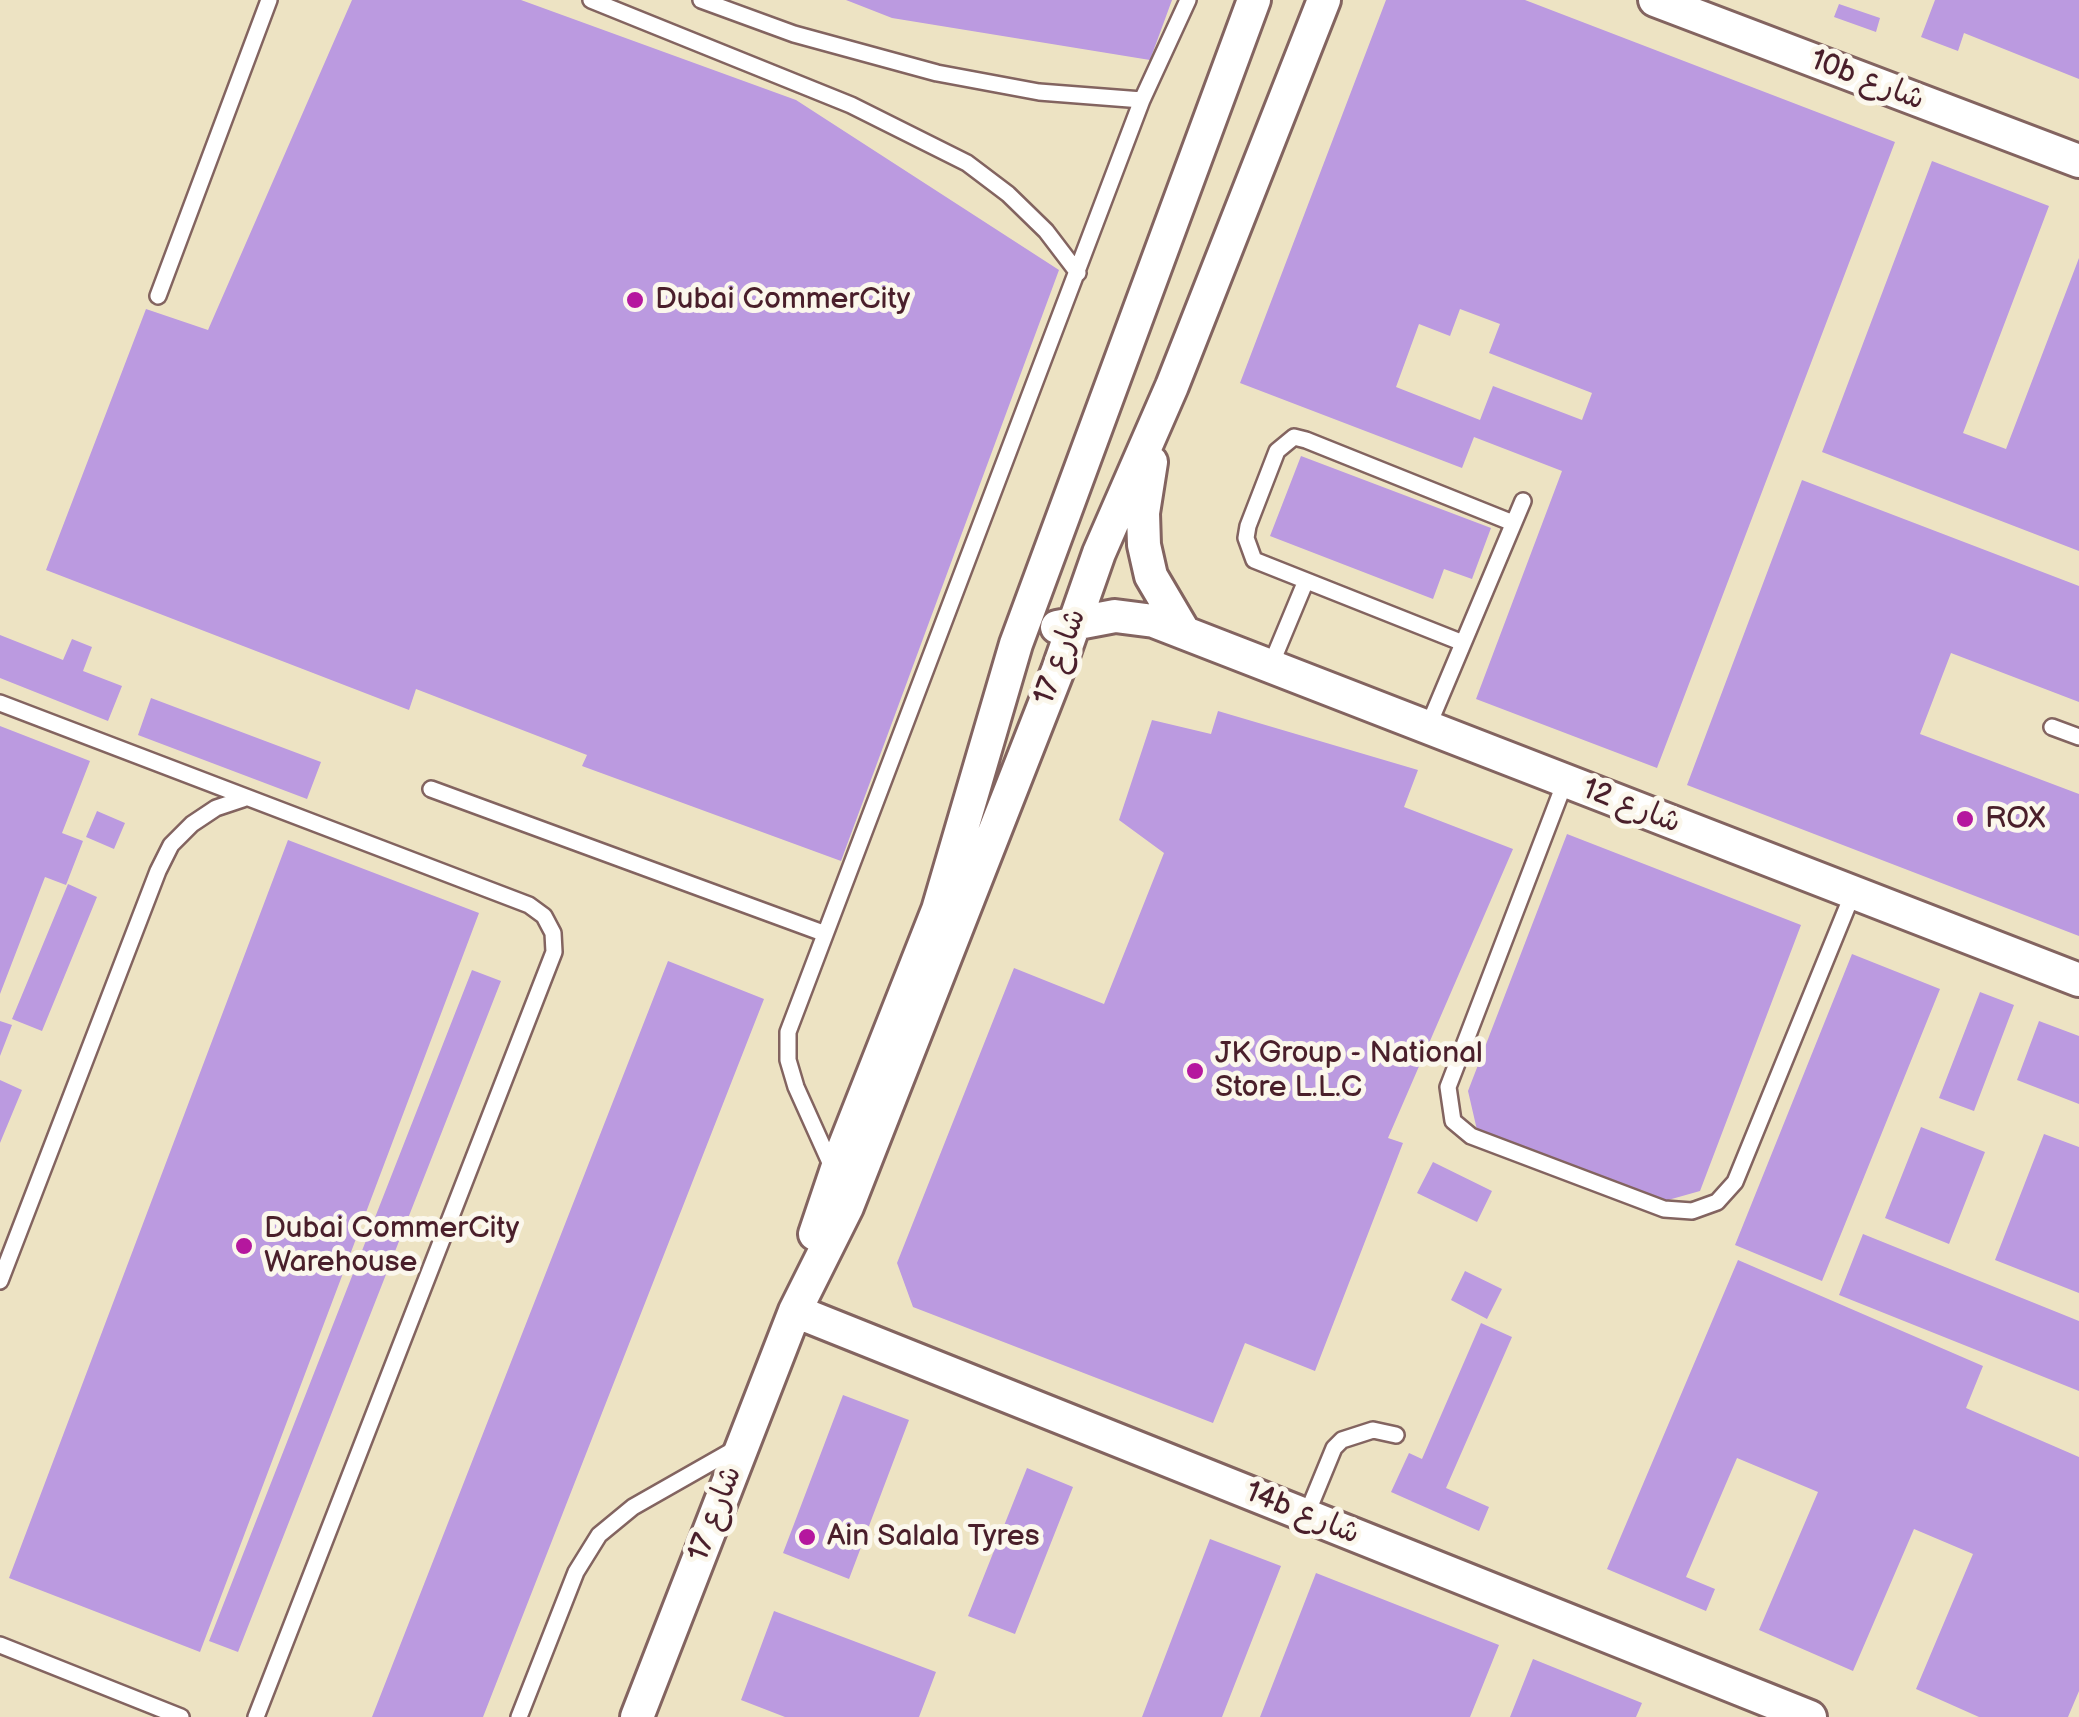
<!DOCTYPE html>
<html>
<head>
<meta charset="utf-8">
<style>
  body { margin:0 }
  canvas { display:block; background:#ede3c3 }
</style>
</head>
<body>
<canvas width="2079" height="1717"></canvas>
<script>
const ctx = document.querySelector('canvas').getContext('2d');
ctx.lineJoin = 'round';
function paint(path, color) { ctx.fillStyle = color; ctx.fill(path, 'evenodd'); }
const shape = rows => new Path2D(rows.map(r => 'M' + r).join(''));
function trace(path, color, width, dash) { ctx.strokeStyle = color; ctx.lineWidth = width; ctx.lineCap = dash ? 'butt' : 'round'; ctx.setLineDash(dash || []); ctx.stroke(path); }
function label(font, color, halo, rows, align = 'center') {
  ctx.font = font + ' "Balsamiq Sans","Playpen Sans Arabic",sans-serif'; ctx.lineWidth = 10; ctx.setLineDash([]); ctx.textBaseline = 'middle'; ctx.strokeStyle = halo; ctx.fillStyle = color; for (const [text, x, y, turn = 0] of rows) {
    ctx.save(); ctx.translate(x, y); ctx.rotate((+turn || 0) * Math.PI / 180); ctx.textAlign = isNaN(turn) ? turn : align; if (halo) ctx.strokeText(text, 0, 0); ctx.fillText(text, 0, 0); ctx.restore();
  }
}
paint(shape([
  [352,0,521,0,796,100,1059,270,841,861,582,766,587,755,416,689,409,710,46,570,146,309,208,330],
  [846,0,1172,0,1150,60,892,18],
  [1386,0,1525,0,1895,142,1657,768,1476,699,1562,471,1474,437,1462,468,1240,383],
  [1460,309,1500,324,1489,353,1592,393,1582,420,1493,386,1480,420,1396,387,1419,324,1450,336],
  [1935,0,2079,0,2079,79,1964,33,1958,51,1921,37],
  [1839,4,1880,18,1876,32,1834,17],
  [1932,161,2049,206,1963,433,2006,449,2079,258,2079,551,1822,452],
  [1301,456,1491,528,1472,579,1444,569,1433,599,1270,536],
  [1802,480,2079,586,2079,702,1951,653,1920,734,2079,794,2079,936,1687,785],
  [0,635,63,660,72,639,92,647,83,671,122,686,108,721,0,678],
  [151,698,321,762,307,799,138,735],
  [1218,711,1418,770,1404,807,1513,849,1388,1138,1403,1143,1315,1371,1245,1343,1213,1423,913,1307,897,1263,1014,968,1104,1004,1164,853,1119,820,1152,720,1211,734],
  [0,726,90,761,62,833,83,841,66,885,45,877,0,994],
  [97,811,125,823,114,849,86,837],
  [1567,834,1801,925,1700,1191,1661,1202,1477,1130,1468,1091],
  [288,840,479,913,200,1652,9,1578],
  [68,884,97,897,42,1031,12,1019],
  [1852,954,1940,989,1822,1281,1735,1245],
  [668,961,764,999,483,1717,372,1717],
  [472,970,501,981,238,1652,209,1641],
  [1980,992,2014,1005,1974,1111,1939,1098],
  [0,1021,12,1025,0,1056],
  [2039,1021,2079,1036,2079,1104,2017,1080],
  [0,1080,22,1090,0,1143],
  [1921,1127,1985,1152,1949,1244,1885,1218],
  [2044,1134,2079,1147,2079,1293,1995,1260],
  [1433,1162,1492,1191,1477,1222,1417,1193],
  [1863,1234,2079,1321,2079,1391,1839,1295],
  [1738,1260,1983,1366,1966,1408,2079,1457,2079,1691,2068,1717,1979,1717,1916,1689,1973,1554,1914,1529,1853,1671,1759,1630,1818,1492,1737,1458,1686,1577,1715,1589,1706,1611,1607,1569],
  [1465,1271,1502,1289,1487,1319,1451,1300],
  [1481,1323,1512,1337,1446,1488,1489,1507,1479,1531,1391,1492,1409,1453,1422,1459],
  [843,1395,909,1420,849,1579,783,1553],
  [1027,1468,1073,1487,1015,1634,968,1616],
  [1210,1539,1281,1566,1222,1717,1142,1717],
  [1316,1573,1499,1645,1470,1717,1260,1717],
  [774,1611,936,1672,919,1717,785,1717,741,1700],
  [1533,1659,1642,1703,1636,1717,1510,1717]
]), '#bb9ae0');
const service = shape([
  [591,0,851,105,967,163,1008,194,1046,231,1078,273],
  [701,0,794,34,937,73,1039,92,1142,100],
  [158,296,269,0],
  [1463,643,1254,560,1246,538,1248,526,1277,451,1294,437,1306,440,1513,523],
  [1270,667,1305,583],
  [0,703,529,905,544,916,553,933,554,952,256,1717],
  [2052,727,2079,737],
  [1427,729,1523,501],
  [1565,782,1448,1087,1453,1121,1471,1136,1664,1209,1692,1211,1717,1202,1735,1182,1853,893],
  [431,789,823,933],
  [832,1167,796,1087,788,1060,788,1032,1142,100,1188,0],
  [0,1281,158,871,171,845,192,824,216,808,243,799],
  [1306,1516,1334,1448,1342,1440,1373,1430,1396,1435],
  [0,1645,181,1717],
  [519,1717,576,1572,599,1535,633,1507,735,1449]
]);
const minor = shape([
  [1655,0,2079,161],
  [1151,462,1143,513,1144,545,1151,576,1184,632],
  [1057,627,1115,616,1154,621,2079,980],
  [815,1234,844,1148,938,910,1016,644,1254,0],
  [795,1311,1810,1717],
  [637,1717,795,1311,847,1207,1058,670,1099,553,1172,386,1324,0]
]);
trace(service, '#836460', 20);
trace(minor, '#836460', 38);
trace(service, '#fff', 15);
trace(minor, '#fff', 32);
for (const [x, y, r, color] of [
  [635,300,10,"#b5179e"],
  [1965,819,10,"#b5179e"],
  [1195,1071,10,"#b5179e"],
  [244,1246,10,"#b5179e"],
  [807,1537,10,"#b5179e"]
]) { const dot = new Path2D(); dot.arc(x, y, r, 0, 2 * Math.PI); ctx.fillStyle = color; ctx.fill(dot); trace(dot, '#fbf7ec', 4); }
label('30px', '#4a1f2b', '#fbf7ec', [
  ["10b شارع",1867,81,21],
  ["شارع 17",1061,657,-70],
  ["شارع 12",1631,807,21],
  ["شارع 17",716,1514,-69],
  ["14b شارع",1302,1514,22]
]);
label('30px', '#4a1f2b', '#fbf7ec', [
  ["Dubai CommerCity",655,300],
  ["ROX",1985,819],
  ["JK Group - National",1215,1054],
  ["Store L.L.C",1215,1088],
  ["Dubai CommerCity",264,1229],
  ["Warehouse",264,1263],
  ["Ain Salala Tyres",827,1537]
], 'left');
</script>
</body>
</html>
